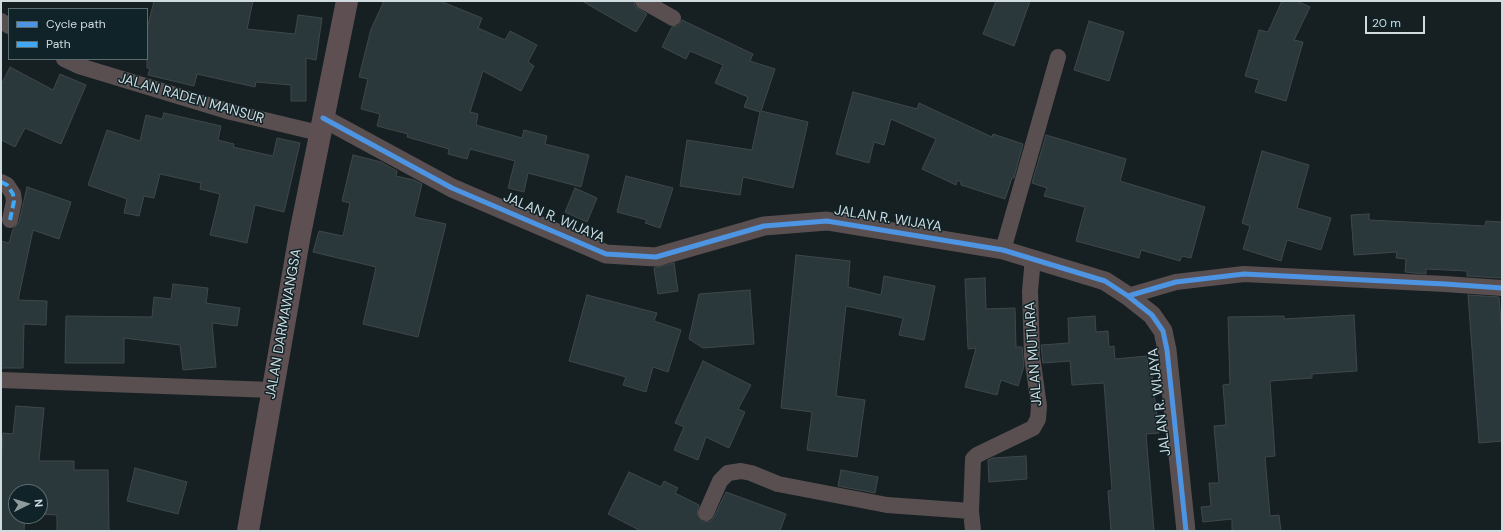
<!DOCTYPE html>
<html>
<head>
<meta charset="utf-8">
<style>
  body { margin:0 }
  #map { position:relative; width:1503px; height:532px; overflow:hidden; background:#162022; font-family:"DM Sans",sans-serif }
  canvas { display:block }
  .frame { position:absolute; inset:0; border:2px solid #cfdbde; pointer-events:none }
  .legend { position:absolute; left:8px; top:8px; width:140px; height:52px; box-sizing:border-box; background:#102328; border:1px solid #5c6d71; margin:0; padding:5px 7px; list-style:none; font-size:12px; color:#cfdbde }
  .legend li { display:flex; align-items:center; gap:8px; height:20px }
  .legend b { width:20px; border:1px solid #5c6d71 }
  .north { position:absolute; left:8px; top:484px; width:40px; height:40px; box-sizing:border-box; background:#102328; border:1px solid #5c6d71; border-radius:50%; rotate:85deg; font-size:11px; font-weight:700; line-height:16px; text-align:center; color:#cfdbde }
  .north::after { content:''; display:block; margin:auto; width:14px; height:18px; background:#8e9a9c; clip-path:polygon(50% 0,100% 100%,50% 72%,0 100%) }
  .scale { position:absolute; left:1365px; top:16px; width:60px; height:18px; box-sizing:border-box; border:2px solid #cfdbde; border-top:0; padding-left:5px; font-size:12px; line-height:14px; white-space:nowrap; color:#cfdbde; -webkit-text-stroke:3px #102328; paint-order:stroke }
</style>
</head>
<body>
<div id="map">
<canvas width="1503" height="532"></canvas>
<div class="frame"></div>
<ul class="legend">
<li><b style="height:5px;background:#4d94e3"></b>Cycle path</li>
<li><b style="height:5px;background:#3fa9f5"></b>Path</li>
</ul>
<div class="north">N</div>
<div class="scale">20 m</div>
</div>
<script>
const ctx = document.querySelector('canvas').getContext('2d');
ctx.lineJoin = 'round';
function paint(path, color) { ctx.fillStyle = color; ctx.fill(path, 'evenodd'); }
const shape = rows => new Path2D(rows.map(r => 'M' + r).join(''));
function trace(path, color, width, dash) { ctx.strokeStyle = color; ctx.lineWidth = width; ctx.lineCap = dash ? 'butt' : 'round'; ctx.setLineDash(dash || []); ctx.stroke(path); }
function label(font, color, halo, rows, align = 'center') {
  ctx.font = font + ' "DM Sans",sans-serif'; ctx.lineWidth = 3; ctx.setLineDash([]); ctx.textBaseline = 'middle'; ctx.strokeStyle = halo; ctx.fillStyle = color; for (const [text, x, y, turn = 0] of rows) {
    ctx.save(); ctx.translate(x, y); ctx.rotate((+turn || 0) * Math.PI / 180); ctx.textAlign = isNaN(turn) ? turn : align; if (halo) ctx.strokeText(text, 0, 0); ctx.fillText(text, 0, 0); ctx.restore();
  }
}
const building = shape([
  [154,1,253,1,247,29,295,34,298,15,322,18,316,60,306,58,306,101,291,101,291,85,256,82,255,87,197,74,194,86,148,75,150,68,147,68,147,29,154,1],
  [384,1,440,1,482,18,478,28,505,40,510,31,537,45,528,62,534,66,521,91,483,71,470,112,478,114,476,125,522,138,524,130,547,136,545,144,589,155,581,187,528,173,524,192,508,188,515,161,470,149,467,159,448,154,449,149,407,137,408,134,377,126,380,114,361,109,368,79,359,77,371,29,384,1],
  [582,1,634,1,635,6,647,14,636,32,582,1],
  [996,1,1030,1,1014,46,983,34,996,1],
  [1282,1,1297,1,1310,7,1294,40,1303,42,1286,101,1255,92,1259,80,1245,76,1259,30,1268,32,1282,1],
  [682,20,753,54,750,61,775,69,761,111,808,122,793,188,743,177,740,195,680,186,687,140,752,150,760,112,744,107,748,97,715,83,723,65,690,51,686,59,662,47,672,27,678,26,682,20],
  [1089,21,1124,32,1109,81,1074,70,1089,21],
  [10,67,53,90,60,74,86,85,61,144,25,128,15,147,1,140,1,85,10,67],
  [853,92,917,109,919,103,992,137,993,134,1023,144,1014,178,1012,178,1005,199,961,185,961,181,957,181,956,185,922,169,936,139,891,119,884,145,874,142,869,163,836,154,853,92],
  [164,113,221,126,218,140,234,144,233,147,273,156,277,138,300,143,284,212,255,205,247,243,210,235,220,194,200,189,201,183,160,174,154,198,144,196,139,216,124,213,127,199,88,185,107,130,140,141,146,115,162,119,164,113],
  [1046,135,1126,159,1120,181,1205,207,1191,258,1182,256,1180,261,1141,250,1139,258,1076,241,1085,207,1044,196,1047,188,1032,183,1046,135],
  [1262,151,1309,165,1297,208,1331,218,1321,250,1287,240,1281,261,1243,249,1250,226,1242,223,1262,151],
  [353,155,381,162,397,171,396,176,414,180,422,184,414,217,446,224,418,337,363,324,376,267,313,252,319,231,343,236,350,203,342,201,353,155],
  [626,176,673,188,660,228,645,223,647,220,617,212,626,176],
  [27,187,71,202,59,239,33,230,18,300,47,301,46,325,24,324,23,368,1,368,1,241,9,243,13,229,19,222,27,187],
  [575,188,597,198,587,222,565,212,575,188],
  [1369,214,1369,220,1485,226,1486,221,1502,222,1502,278,1467,276,1467,271,1426,269,1426,274,1405,272,1406,259,1396,258,1397,252,1354,255,1351,215,1369,214],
  [796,255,850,261,848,287,881,295,884,276,935,286,924,340,899,335,903,318,846,306,836,396,865,400,857,457,807,450,812,412,781,408,796,255],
  [674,263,678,291,658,294,654,268,674,263],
  [985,278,986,309,1015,308,1016,347,1022,347,1024,366,1018,386,1001,380,997,395,965,387,976,348,968,349,965,279,985,278],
  [173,284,208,288,206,303,240,308,237,326,212,323,216,367,183,370,180,345,124,338,124,363,65,363,66,316,152,317,154,297,171,299,173,284],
  [750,290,754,344,703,348,689,339,699,294,750,290],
  [587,295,657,313,654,321,681,330,668,372,653,367,646,392,623,385,626,377,569,361,587,295],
  [1468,295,1499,297,1502,334,1502,441,1479,443,1468,295],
  [1354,315,1357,371,1312,374,1312,378,1270,381,1275,456,1265,457,1270,516,1279,515,1281,531,1232,531,1232,519,1203,522,1201,507,1211,506,1209,483,1219,483,1214,426,1226,425,1223,385,1230,384,1228,317,1284,316,1284,319,1354,315],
  [1095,316,1096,332,1108,331,1109,347,1114,346,1115,359,1147,356,1148,369,1151,368,1159,433,1146,434,1154,531,1111,531,1108,491,1112,490,1104,383,1072,385,1070,361,1043,363,1041,345,1069,343,1068,318,1095,316],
  [703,361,751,385,738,409,745,412,729,448,706,437,698,460,674,450,684,427,675,423,703,361],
  [16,406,44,408,39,461,74,461,74,470,108,470,109,531,57,531,57,515,40,514,40,492,16,492,16,516,25,516,24,531,1,531,1,462,3,433,13,434,16,406],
  [1026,456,1027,479,989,482,988,460,993,458,1026,456],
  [135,468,187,482,178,514,127,501,135,468],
  [841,470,878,477,875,493,838,486,841,470],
  [629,472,661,487,664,481,678,488,675,493,699,505,697,514,703,522,711,521,714,517,726,492,786,514,780,531,641,531,608,514,629,472]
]);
paint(building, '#2b383b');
trace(building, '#3f4749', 1);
trace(shape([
  [643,1,673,18],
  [1,21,9,26],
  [64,59,79,66,231,112,319,133],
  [1,182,7,185,13,194,14,201,10,220],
  [1003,250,1058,57],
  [1128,296,1176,282,1244,274,1445,284,1502,288],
  [1,380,272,390],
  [706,513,720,481,728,473,741,471,751,473,778,484,887,505,971,511],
  [973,531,971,511,973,459,977,455,1033,428,1038,419,1039,406,1032,356,1030,291,1033,258]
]), '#594f50', 16);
trace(shape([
  [323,118,452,188,606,254,656,257,764,226,827,221,1003,250,1105,281,1128,296,1152,315,1163,331,1167,350,1186,531]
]), '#594f50', 19);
trace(shape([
  [248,531,300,234,347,1]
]), '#5e5052', 22);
trace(shape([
  [1,182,7,185,13,194,14,201,10,220]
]), '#3fa9f5', 4, [8, 4]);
trace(shape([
  [323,118,452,188,606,254,656,257,764,226,827,221,1003,250,1105,281,1128,296,1152,315,1163,331,1167,350,1186,531],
  [1128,296,1176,282,1244,274,1445,284,1502,288]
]), '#4d94e3', 5);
label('14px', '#cfdbde', '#102328', [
  ["JALAN RADEN MANSUR",191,99,16],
  ["JALAN R. WIJAYA",554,218,23],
  ["JALAN R. WIJAYA",888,219,9],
  ["JALAN DARMAWANGSA",284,324,-80],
  ["JALAN MUTIARA",1034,354,-94],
  ["JALAN R. WIJAYA",1160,402,-97]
]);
</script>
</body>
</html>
